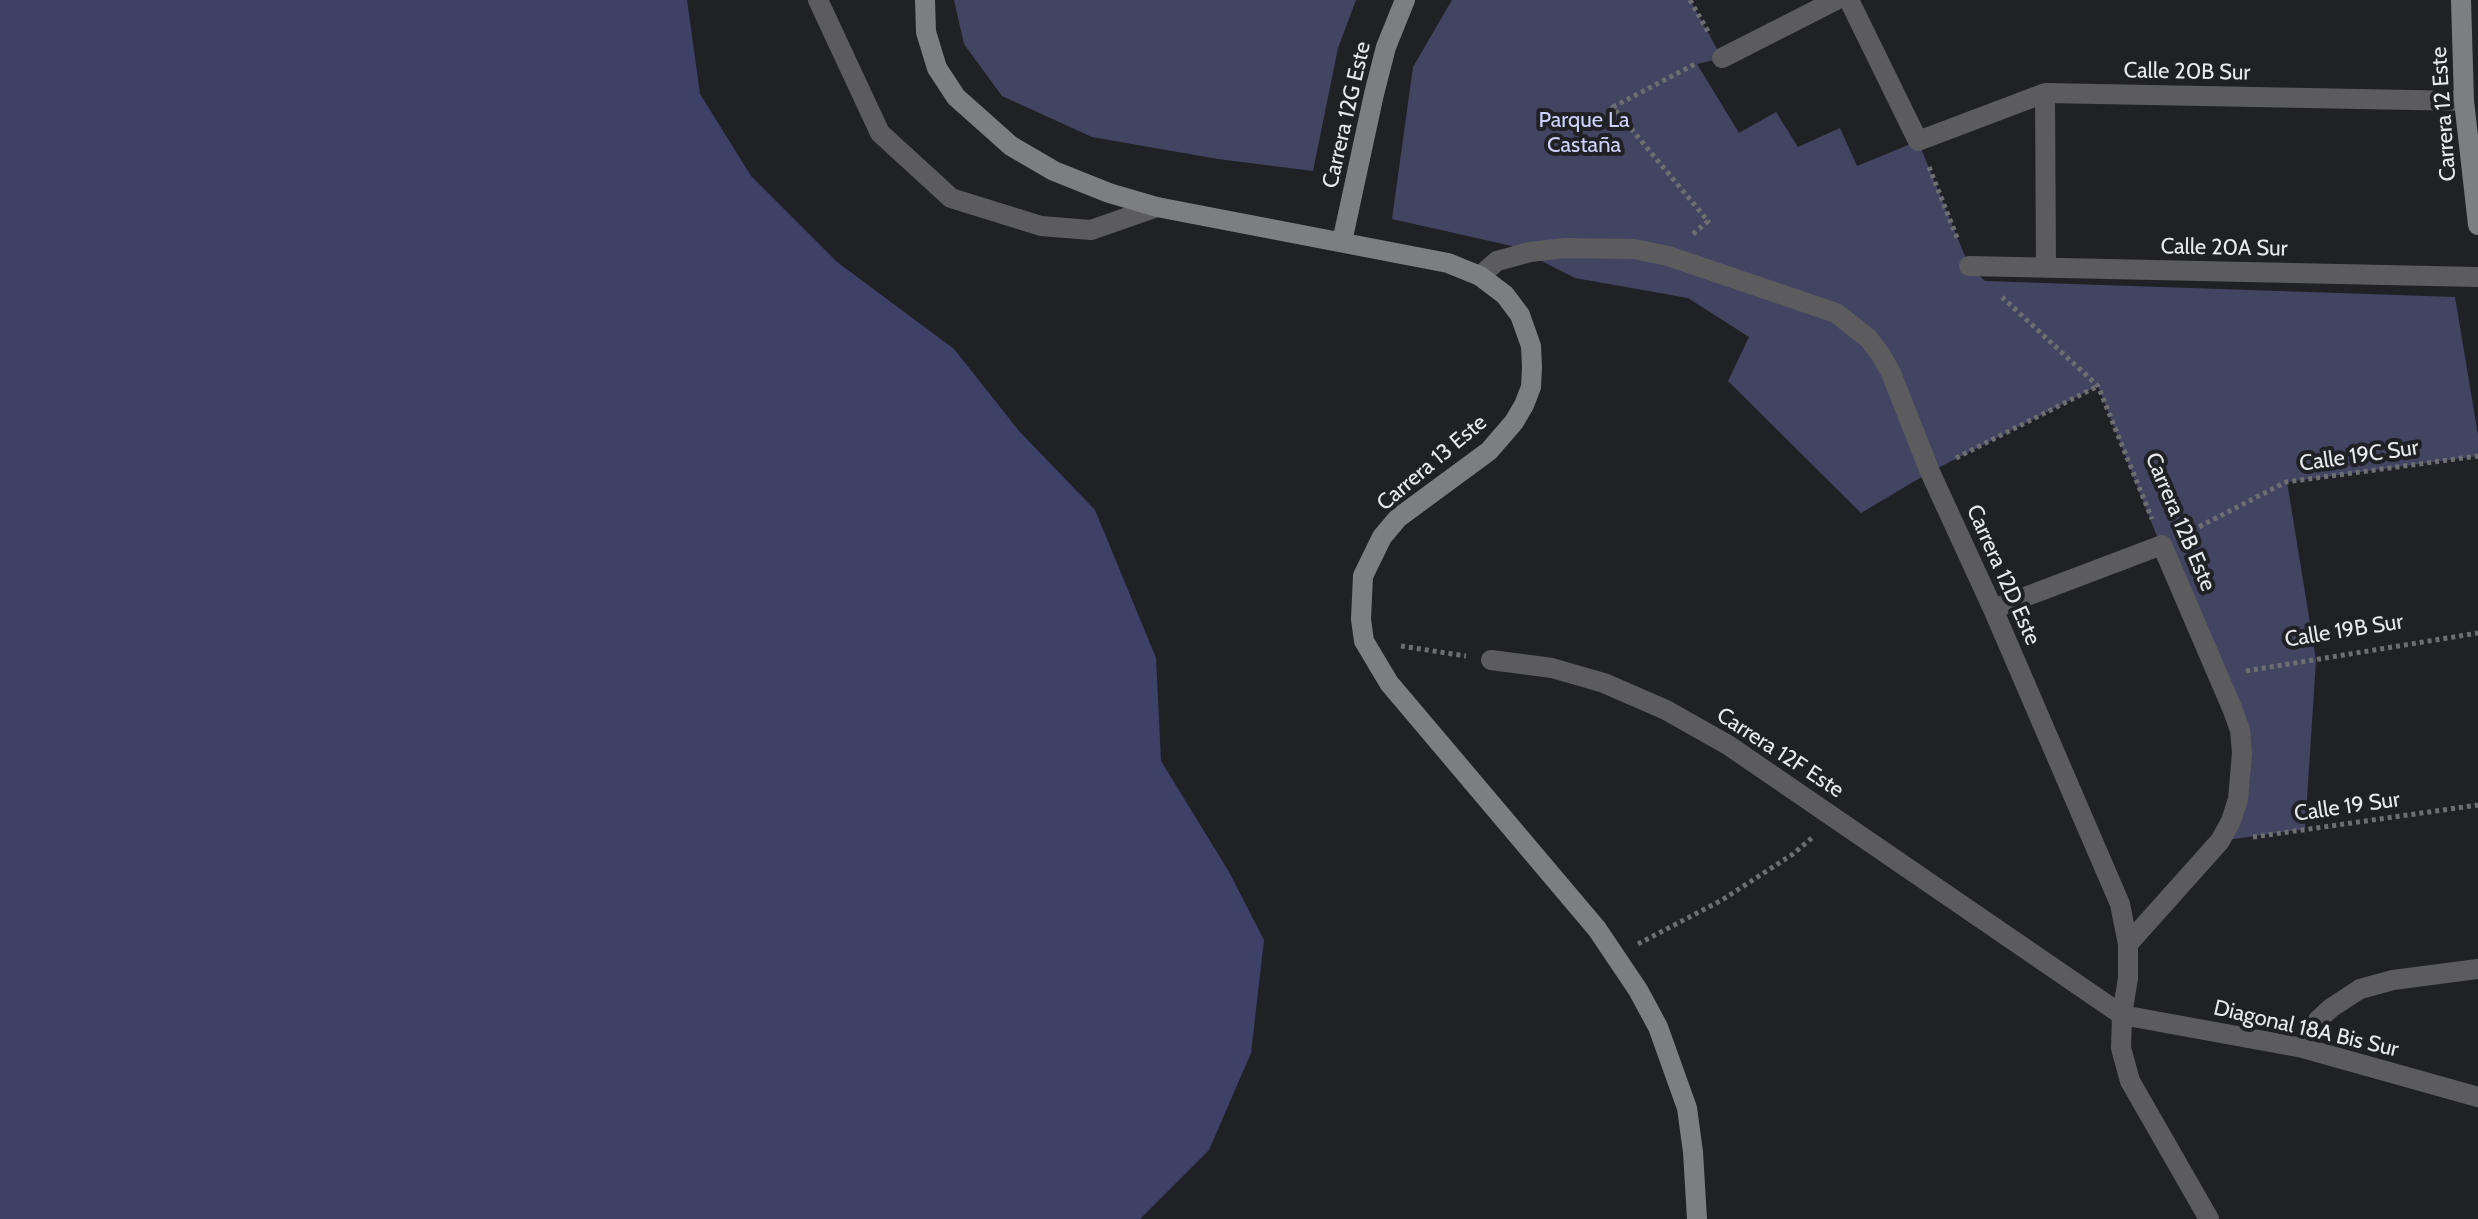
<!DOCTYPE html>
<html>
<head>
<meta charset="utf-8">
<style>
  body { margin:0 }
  canvas { display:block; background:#202125 }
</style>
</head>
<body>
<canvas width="2478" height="1219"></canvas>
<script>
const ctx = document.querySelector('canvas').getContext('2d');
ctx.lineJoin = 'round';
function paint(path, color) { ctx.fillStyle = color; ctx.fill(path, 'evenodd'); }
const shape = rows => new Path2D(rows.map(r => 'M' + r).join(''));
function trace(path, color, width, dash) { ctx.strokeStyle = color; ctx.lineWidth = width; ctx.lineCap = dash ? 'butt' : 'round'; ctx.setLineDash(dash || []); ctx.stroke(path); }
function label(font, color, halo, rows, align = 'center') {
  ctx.font = font + ' Cabin,sans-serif'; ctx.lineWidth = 8; ctx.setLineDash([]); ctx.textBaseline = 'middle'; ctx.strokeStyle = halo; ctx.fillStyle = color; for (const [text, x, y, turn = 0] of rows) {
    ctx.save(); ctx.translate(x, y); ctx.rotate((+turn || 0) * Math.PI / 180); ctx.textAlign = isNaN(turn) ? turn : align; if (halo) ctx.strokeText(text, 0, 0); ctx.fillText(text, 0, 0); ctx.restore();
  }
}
paint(shape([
  [954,0,1356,0,1338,48,1313,171,1218,159,1092,137,1002,96,964,44],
  [1452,0,1690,0,1722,58,1697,64,1739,133,1776,112,1798,147,1840,128,1857,166,1918,141,1969,266,1985,281,2455,297,2478,435,2478,456,2287,482,2316,660,2305,829,2220,841,2242,753,2098,386,1930,472,1861,513,1728,381,1749,337,1688,298,1575,278,1512,246,1392,219,1413,67]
]), '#424562');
paint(shape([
  [0,0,687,0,700,94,751,176,837,262,954,349,1019,431,1095,510,1156,658,1161,761,1229,872,1264,940,1251,1053,1209,1150,1140,1219,0,1219]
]), '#3e4167');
trace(shape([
  [1690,0,1710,35],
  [1929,167,1958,240],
  [1693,234,1708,221,1613,107,1695,64],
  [2002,297,2098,386,2152,519],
  [1956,458,2098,386],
  [2185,534,2286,482,2478,456],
  [1401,646,1466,656],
  [2246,671,2478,633],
  [2253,837,2478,805],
  [1638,944,1722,900,1793,854,1813,837]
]), '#6d6e71', 5, [4, 4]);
trace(shape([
  [818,0,880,133,951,198,1041,226,1091,230,1157,207]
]), '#5c5c5f', 20);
trace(shape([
  [1849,0,1918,141,2045,93,2464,101],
  [1722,58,1836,0],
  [2045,93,2046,268],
  [1969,266,2478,277],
  [1480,276,1497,261,1530,252,1565,248,1634,249,1668,256,1836,313,1868,338,1881,355,1891,373,1930,472,1993,609,2120,904,2128,944,2128,978,2122,1015,2121,1048,2130,1081,2209,1219],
  [1993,609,2162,545,2232,708,2240,730,2242,753,2238,799,2231,821,2220,841,2128,944],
  [1491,660,1552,668,1604,683,1666,710,1728,745,2122,1015,2303,1048,2478,1097],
  [2303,1048,2318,1020,2331,1008,2360,989,2393,980,2478,969]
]), '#5c5c5f', 20);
trace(shape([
  [925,0,926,32,937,68,956,97,1011,146,1054,171,1109,193,1157,207,1448,263,1480,276,1505,295,1520,315,1531,346,1532,367,1531,387,1524,405,1514,422,1489,451,1398,518,1382,537,1363,576,1361,619,1364,641,1389,683,1597,929,1638,990,1658,1027,1687,1108,1693,1152,1697,1219],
  [2461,0,2464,101,2478,225],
  [1342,242,1374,94,1386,47,1405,0]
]), '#7d7e81', 20);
label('22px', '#e8e9ec', '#202125', [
  ["Calle 20B Sur",2187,72,1],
  ["Carrera 12 Este",2444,114,-94],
  ["Carrera 12G Este",1347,115,-77],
  ["Calle 20A Sur",2224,248,1],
  ["Calle 19C Sur",2359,456,-8],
  ["Carrera 13 Este",1432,463,-40],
  ["Carrera 12B Este",2180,522,67],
  ["Carrera 12D Este",2003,575,66],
  ["Calle 19B Sur",2344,631,-9],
  ["Carrera 12F Este",1780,753,33],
  ["Calle 19 Sur",2347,807,-8],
  ["Diagonal 18A Bis Sur",2306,1029,13]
]);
label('22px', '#ccd2fa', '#202125', [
  ["Parque La",1584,121],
  ["Castaña",1584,146]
]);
</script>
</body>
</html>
